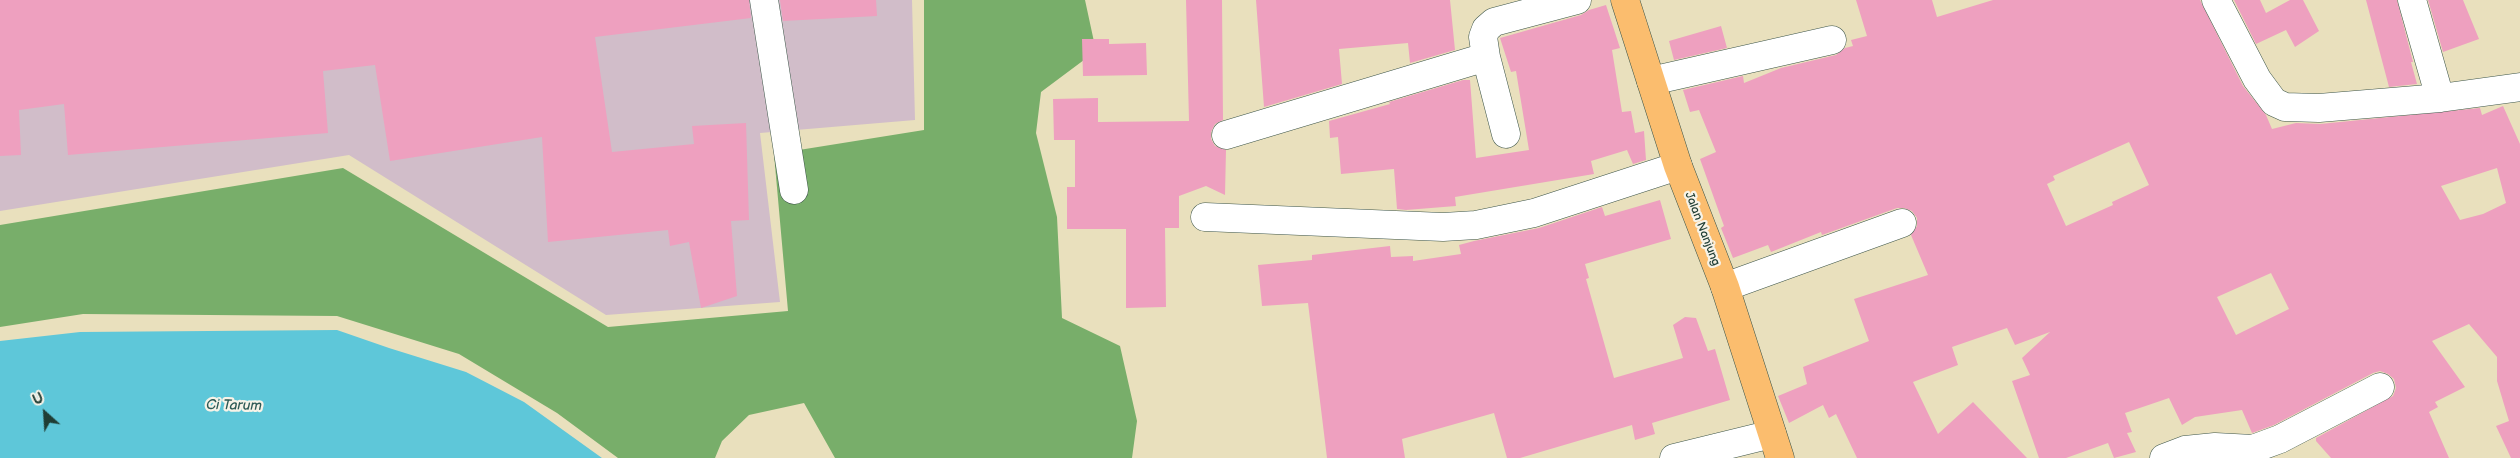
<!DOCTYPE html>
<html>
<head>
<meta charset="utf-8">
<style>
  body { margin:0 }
  #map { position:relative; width:2520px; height:458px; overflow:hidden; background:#e9e0bd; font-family:"Balsamiq Sans",sans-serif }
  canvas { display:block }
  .north { position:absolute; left:20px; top:388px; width:50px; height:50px; -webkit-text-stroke:4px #f7f3e8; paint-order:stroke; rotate:334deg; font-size:14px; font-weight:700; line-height:20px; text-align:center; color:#1f3d34 }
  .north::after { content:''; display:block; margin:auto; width:18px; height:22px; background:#1f3d34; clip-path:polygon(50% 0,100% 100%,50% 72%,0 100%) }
</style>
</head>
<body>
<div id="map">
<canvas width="2520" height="458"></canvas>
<div class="north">U</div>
</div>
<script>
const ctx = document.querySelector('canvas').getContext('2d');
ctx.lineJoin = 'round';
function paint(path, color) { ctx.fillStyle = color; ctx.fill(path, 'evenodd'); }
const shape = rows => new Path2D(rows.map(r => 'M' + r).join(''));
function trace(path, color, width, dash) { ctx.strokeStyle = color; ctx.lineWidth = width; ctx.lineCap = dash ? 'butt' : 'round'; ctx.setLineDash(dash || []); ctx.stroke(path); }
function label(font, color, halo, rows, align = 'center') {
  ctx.font = font + ' "Balsamiq Sans",sans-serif'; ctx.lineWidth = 4.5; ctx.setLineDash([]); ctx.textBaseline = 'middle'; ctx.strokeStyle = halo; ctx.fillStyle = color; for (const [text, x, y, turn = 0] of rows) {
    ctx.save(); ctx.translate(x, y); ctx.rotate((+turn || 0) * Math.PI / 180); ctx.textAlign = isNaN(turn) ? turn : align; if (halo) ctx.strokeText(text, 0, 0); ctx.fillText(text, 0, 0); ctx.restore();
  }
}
paint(shape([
  [0,0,912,0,915,120,760,133,780,302,606,315,349,155,0,211]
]), '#d1bdc9');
paint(shape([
  [924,0,1085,0,1096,51,1041,92,1036,133,1057,217,1062,318,1120,346,1137,421,1132,458,835,458,804,403,749,415,722,441,715,458,618,458,557,413,459,354,337,316,83,314,0,327,0,225,343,168,608,327,788,311,774,154,924,130]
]), '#78ae6a');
paint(shape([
  [337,330,389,348,466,372,524,402,602,458,0,458,0,341,80,332]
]), '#5ec7d9');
paint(shape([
  [0,0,749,0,751,18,595,37,612,152,694,144,692,126,746,123,749,220,731,221,737,296,701,308,689,242,670,246,668,230,548,242,542,137,390,161,375,65,323,71,328,133,68,155,64,104,19,110,21,155,0,156],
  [780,0,876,0,877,16,783,21],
  [1186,0,1222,0,1223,120,1215,124,1211,132,1211,139,1215,146,1226,150,1225,195,1206,186,1179,196,1179,228,1165,228,1166,307,1126,308,1126,229,1067,229,1067,187,1075,187,1075,140,1054,140,1053,99,1098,98,1098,122,1189,121],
  [1256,0,1450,0,1455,50,1410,63,1408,43,1339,49,1342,84,1264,107],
  [1856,0,1932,0,1937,17,1993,0,2200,0,2243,86,2266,115,2272,129,2296,123,2320,124,2480,108,2482,115,2503,106,2520,144,2520,458,2511,458,2496,426,2509,421,2497,381,2497,357,2469,324,2432,341,2465,387,2435,402,2438,407,2429,412,2449,458,2331,458,2316,441,2316,438,2393,396,2396,388,2394,379,2388,374,2380,371,2373,373,2274,425,2252,433,2242,410,2195,417,2182,425,2169,398,2125,413,2132,432,2127,433,2136,452,2114,458,2108,443,2066,458,2039,458,2012,381,2030,375,2022,358,2050,332,2015,345,2007,328,1952,347,1958,365,1913,382,1938,434,1973,402,2027,458,1857,458,1836,414,1829,418,1823,405,1789,423,1778,396,1807,384,1803,367,1869,341,1854,299,1928,275,1911,235,1917,226,1917,218,1912,211,1904,208,1897,208,1822,235,1821,232,1771,252,1768,245,1733,258,1721,228,1724,226,1700,159,1716,152,1699,110,1690,112,1683,90,1743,76,1744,83,1781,68,1836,55,1845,48,1853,46,1851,40,1867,36],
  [2129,142,2149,185,2112,202,2113,205,2066,226,2047,184,2055,180,2053,176],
  [2497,168,2506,203,2483,214,2460,220,2441,186],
  [2271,273,2289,309,2236,335,2217,297],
  [2234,0,2260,0,2266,13,2290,0,2303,0,2319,31,2295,47,2286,30,2256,44],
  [2366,0,2397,0,2413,62,2411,62,2417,84,2389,87],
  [2428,0,2463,0,2479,39,2443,52],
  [1606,5,1620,48,1612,50,1622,112,1631,111,1635,133,1644,131,1646,160,1633,164,1627,150,1591,161,1594,174,1455,197,1456,206,1406,210,1397,209,1394,169,1341,174,1338,137,1330,138,1329,121,1390,104,1389,102,1463,80,1470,80,1476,158,1529,150,1516,71,1511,72,1500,38,1581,15,1589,10],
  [1721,26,1727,48,1674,60,1669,41],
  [1082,39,1109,39,1109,44,1146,43,1147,75,1083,76],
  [1660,200,1671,239,1585,264,1589,278,1586,279,1614,378,1683,358,1673,325,1685,317,1696,318,1708,351,1715,349,1730,400,1652,423,1655,434,1635,440,1632,425,1520,458,1507,458,1494,413,1402,439,1405,458,1327,458,1308,303,1262,306,1258,265,1312,260,1312,255,1390,246,1391,257,1413,256,1413,261,1461,254,1459,245,1474,241,1539,228,1602,207,1605,216]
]), '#eea0bf');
const minor = shape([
  [764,0,794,190],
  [2216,0,2257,79,2274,102,2285,107,2319,108,2440,98,2520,87],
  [2412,0,2440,98],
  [1651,81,1832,40],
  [1506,134,1486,57,1483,37,1486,29,1494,22,1577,0],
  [1226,135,1486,57],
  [1205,217,1443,227,1476,225,1534,213,1678,166],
  [1725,287,1902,223],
  [1674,458,1772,434],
  [2164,458,2185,450,2215,447,2253,449,2280,439,2380,387]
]);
const major = shape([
  [1625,0,1678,166,1725,287,1780,458]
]);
trace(minor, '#3d5549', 29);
trace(major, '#3d5549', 29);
trace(minor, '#fff', 28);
trace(major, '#fbbd6e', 28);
label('12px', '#1f3d34', '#f7f3e8', [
  ["Jalan Nanjung",1702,229,69]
]);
label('italic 14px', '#2c5955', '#f7f3e8', [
  ["Ci Tarum",234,406,1]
]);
</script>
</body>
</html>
